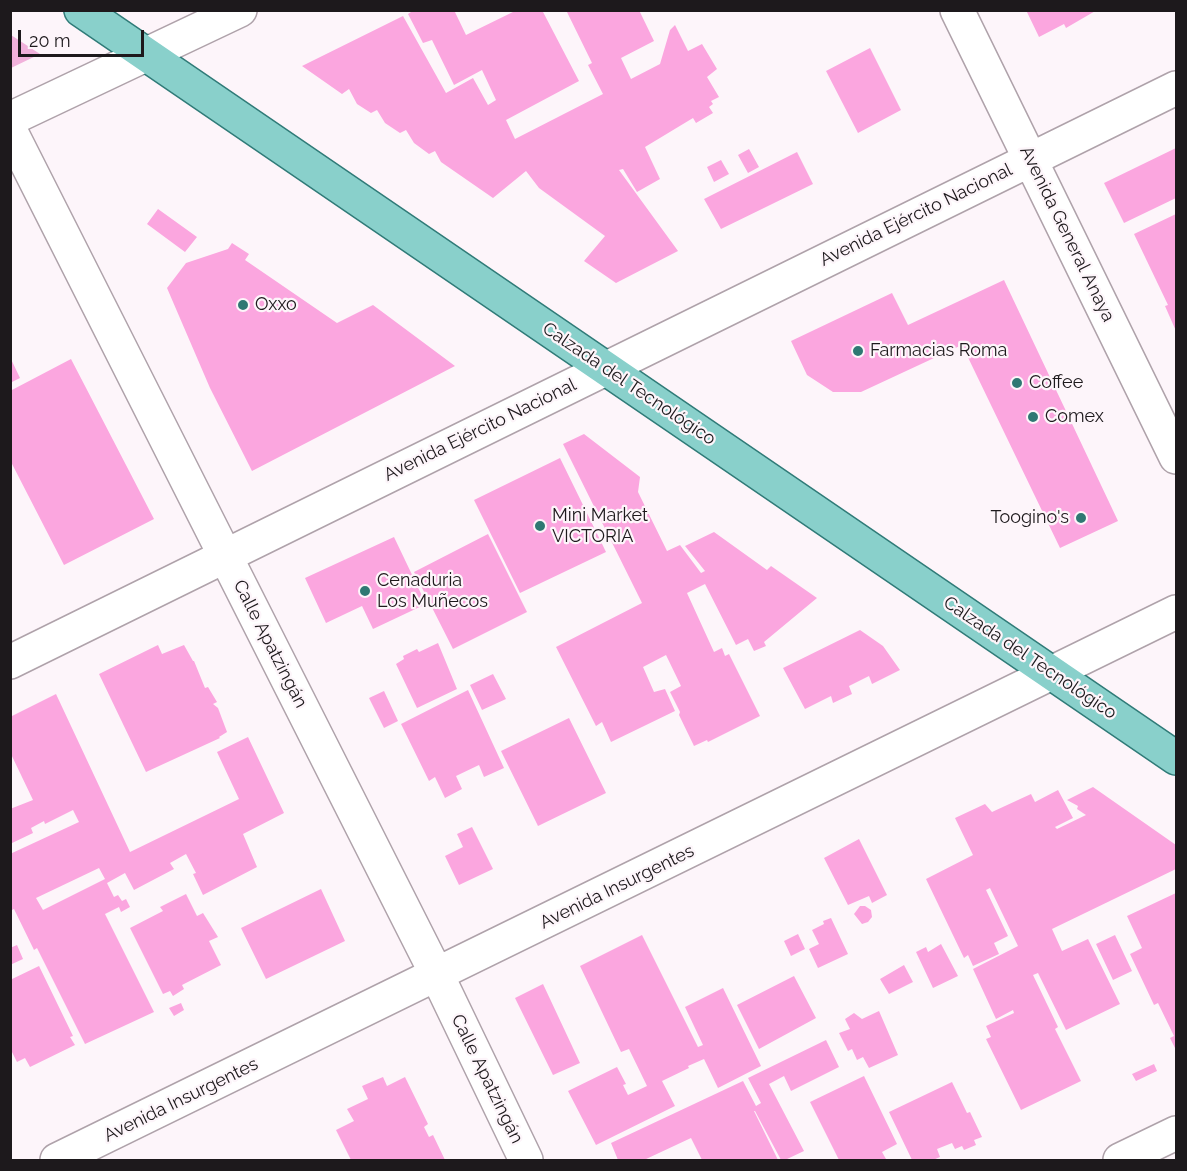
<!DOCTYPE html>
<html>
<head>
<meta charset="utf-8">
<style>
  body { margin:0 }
  #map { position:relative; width:1187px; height:1171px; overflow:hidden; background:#fdf5fa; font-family:Raleway,sans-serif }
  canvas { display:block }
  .frame { position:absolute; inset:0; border:12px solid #1d191c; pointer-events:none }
  .scale { position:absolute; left:18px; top:30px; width:126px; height:27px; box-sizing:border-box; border:3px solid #1d191c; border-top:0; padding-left:8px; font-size:18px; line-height:21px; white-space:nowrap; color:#1d191c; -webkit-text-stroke:4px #fdf5fa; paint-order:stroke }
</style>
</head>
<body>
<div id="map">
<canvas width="1187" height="1171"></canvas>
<div class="frame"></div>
<div class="scale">20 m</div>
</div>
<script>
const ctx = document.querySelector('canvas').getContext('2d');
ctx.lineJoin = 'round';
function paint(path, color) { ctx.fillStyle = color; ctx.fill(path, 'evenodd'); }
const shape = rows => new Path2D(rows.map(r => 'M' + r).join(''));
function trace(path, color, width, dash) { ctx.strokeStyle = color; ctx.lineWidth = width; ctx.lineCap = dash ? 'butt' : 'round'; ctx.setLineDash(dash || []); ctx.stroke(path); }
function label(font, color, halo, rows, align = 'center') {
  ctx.font = font + ' Raleway,sans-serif'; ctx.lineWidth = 4.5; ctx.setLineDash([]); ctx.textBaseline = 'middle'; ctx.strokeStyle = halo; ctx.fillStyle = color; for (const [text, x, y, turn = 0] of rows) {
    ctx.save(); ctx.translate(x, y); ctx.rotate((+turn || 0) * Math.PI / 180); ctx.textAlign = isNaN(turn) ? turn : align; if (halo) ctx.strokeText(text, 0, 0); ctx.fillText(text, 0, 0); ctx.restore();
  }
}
paint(shape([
  [11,35,40,54,11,68]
]), '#f1b1db');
paint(shape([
  [414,10,454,10,466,35,517,10,542,10,579,81,506,120,515,139,603,94,588,65,592,63,566,10,639,10,654,41,621,58,631,79,660,64,670,30,675,25,688,51,702,44,717,69,707,77,719,97,711,101,713,104,709,107,713,113,696,123,693,118,645,147,660,179,637,192,623,169,619,170,678,251,616,283,584,261,605,236,539,188,526,171,493,198,441,162,435,151,429,154,414,143,406,130,400,133,385,123,377,110,371,113,357,104,349,89,342,94,302,66,403,16,446,93,473,78,488,105,496,100,482,70,454,85,432,40,423,43,408,14],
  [1026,10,1097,10,1066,28,1064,24,1039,37],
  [870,48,901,110,858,133,826,71],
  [1176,148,1176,198,1124,223,1104,183],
  [749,149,759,167,748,173,738,155],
  [797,152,813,184,721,229,704,199],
  [721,160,729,174,714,182,707,167],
  [158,209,197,237,185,252,147,224],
  [1176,214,1176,331,1165,306,1168,305,1134,234],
  [232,243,249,254,245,260,337,323,373,305,455,366,252,471,210,388,167,288,186,263,228,249],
  [1004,280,1118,521,1060,548,962,345,861,392,833,392,807,375,791,341,892,293,908,325],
  [10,357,20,378,10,383],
  [71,359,154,519,64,565,10,460,10,391],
  [584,434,640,477,638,492,667,551,680,545,701,573,705,571,685,546,714,532,767,570,771,566,817,598,764,642,766,646,754,651,748,639,736,645,705,584,687,593,714,652,722,648,725,656,729,654,760,716,708,742,707,740,694,746,679,715,680,712,670,692,681,686,666,655,643,667,654,692,665,689,675,711,611,742,602,722,596,726,556,647,642,603,563,444],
  [560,458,606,552,520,593,474,500],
  [488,534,527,612,453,649,414,572],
  [394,537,426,604,373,629,362,606,326,623,305,578],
  [860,630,883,646,900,670,872,684,869,676,849,686,852,694,833,703,831,696,805,709,783,668],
  [438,643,457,689,417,708,396,664,404,659,403,656,417,649,419,652],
  [158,645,162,654,184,645,193,661,194,661,205,688,208,687,217,702,213,704,218,708,227,732,219,737,220,738,146,772,99,674],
  [493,674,506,699,482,710,470,685],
  [468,690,504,768,484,777,479,765,456,776,462,789,445,798,435,777,429,781,401,724],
  [384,691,398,721,384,728,369,698],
  [56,694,130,852,239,799,217,752,248,737,284,813,243,834,257,867,203,895,193,874,196,873,186,854,170,863,174,869,134,890,125,873,107,883,114,897,118,895,122,901,126,899,130,907,121,912,119,907,105,914,154,1012,85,1044,37,948,34,950,14,909,10,911,10,854,79,822,73,810,45,824,44,821,31,828,33,833,10,844,10,809,33,800,10,752,10,717],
  [99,868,105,879,43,910,36,898],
  [569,718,606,793,538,826,501,751],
  [1093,787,1176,845,1176,869,1052,929,1062,951,1088,939,1120,1004,1066,1030,1038,973,1033,975,1058,1027,1055,1029,1081,1081,1021,1110,986,1039,991,1037,986,1026,1014,1013,1013,1010,996,1019,973,969,1018,946,990,888,986,890,1008,936,994,943,999,954,973,966,968,955,964,958,926,879,973,855,955,818,985,804,992,812,1031,794,1035,802,1058,790,1073,818,1055,827,1057,829,1086,815,1077,809,1078,806,1067,800],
  [472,827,493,869,459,885,445,856,463,847,457,834],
  [859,839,887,895,872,903,869,896,848,905,824,858],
  [321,889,345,941,266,979,241,928],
  [1176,893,1176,1050,1170,1038,1174,1036,1158,1003,1154,1005,1130,954,1142,948,1127,916],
  [186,894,197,916,203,913,218,937,209,941,221,965,182,985,184,989,173,996,170,991,163,994,130,928,163,911,160,907],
  [860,906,865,906,871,910,872,917,868,922,862,924,854,914],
  [831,918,848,954,818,968,809,949,819,944,812,930,824,924,823,921],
  [798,934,805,949,791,956,784,941],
  [642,935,698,1047,703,1045,685,1007,723,988,761,1066,718,1088,704,1059,688,1066,689,1068,662,1081,675,1106,596,1145,568,1091,617,1067,626,1084,623,1085,628,1095,647,1086,629,1049,621,1052,580,966],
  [1115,935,1132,971,1113,980,1096,944],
  [941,944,958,976,933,988,916,952,926,947,928,952],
  [17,945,23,959,10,965,10,948],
  [904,965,913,982,889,994,880,979],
  [39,966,73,1036,70,1037,75,1045,30,1067,25,1058,17,1062,10,1048,10,980],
  [794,976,816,1018,759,1049,737,1005],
  [543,984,580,1063,553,1075,515,998],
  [181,1003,184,1010,174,1016,169,1008],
  [879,1011,898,1055,869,1068,863,1057,857,1060,852,1049,848,1051,839,1033,850,1029,845,1019,854,1013,862,1019],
  [826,1040,839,1067,791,1091,784,1076,769,1084,804,1151,785,1160,781,1160,755,1111,754,1111,778,1160,702,1160,691,1138,644,1160,618,1160,611,1143,743,1081,756,1106,761,1103,748,1078],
  [1154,1064,1157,1071,1136,1081,1132,1074],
  [864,1076,897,1144,882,1152,886,1159,883,1160,839,1160,810,1102],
  [383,1077,387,1086,405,1077,428,1124,424,1127,429,1137,433,1135,445,1160,351,1160,336,1130,354,1121,347,1109,368,1099,362,1086],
  [952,1082,967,1113,970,1112,982,1137,974,1140,976,1145,964,1150,962,1146,955,1149,952,1143,937,1149,940,1157,933,1160,912,1160,889,1112]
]), '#fba6df');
const minor = shape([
  [957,10,1176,457],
  [10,119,240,10],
  [10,130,437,975,526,1160],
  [10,662,1176,88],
  [57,1160,1176,612],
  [1120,1160,1176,1133]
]);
const primary = shape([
  [81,10,1176,758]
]);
trace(minor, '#afa2aa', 36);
trace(primary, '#307b78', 36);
trace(minor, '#fff', 33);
trace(primary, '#89d0cb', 33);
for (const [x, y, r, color] of [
  [243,305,6,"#2f7873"],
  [858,351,6,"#2f7873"],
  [1017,383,6,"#2f7873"],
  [1033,417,6,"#2f7873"],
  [1081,518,6,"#2f7873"],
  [540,526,6,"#2f7873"],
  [365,591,6,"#2f7873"]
]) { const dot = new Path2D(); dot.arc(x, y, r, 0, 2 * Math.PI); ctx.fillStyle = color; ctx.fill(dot); trace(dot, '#fdf5fa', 2); }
label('18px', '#1d191c', '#fdf5fa', [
  ["Avenida Ejército Nacional",916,215,-26],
  ["Avenida General Anaya",1067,234,64],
  ["Calzada del Tecnológico",629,384,34],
  ["Avenida Ejército Nacional",480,430,-26],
  ["Calle Apatzingán",270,644,63],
  ["Calzada del Tecnológico",1030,658,34],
  ["Avenida Insurgentes",617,887,-26],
  ["Calle Apatzingán",487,1079,64],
  ["Avenida Insurgentes",181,1100,-26]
]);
label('18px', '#1d191c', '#fdf5fa', [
  ["Oxxo",255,305],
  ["Farmacias Roma",870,351],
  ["Coffee",1029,383],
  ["Comex",1045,417],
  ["Mini Market",552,516],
  ["VICTORIA",552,537],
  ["Toogino's",1069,518,"right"],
  ["Cenaduria",377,581],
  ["Los Muñecos",377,602]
], 'left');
</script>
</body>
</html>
